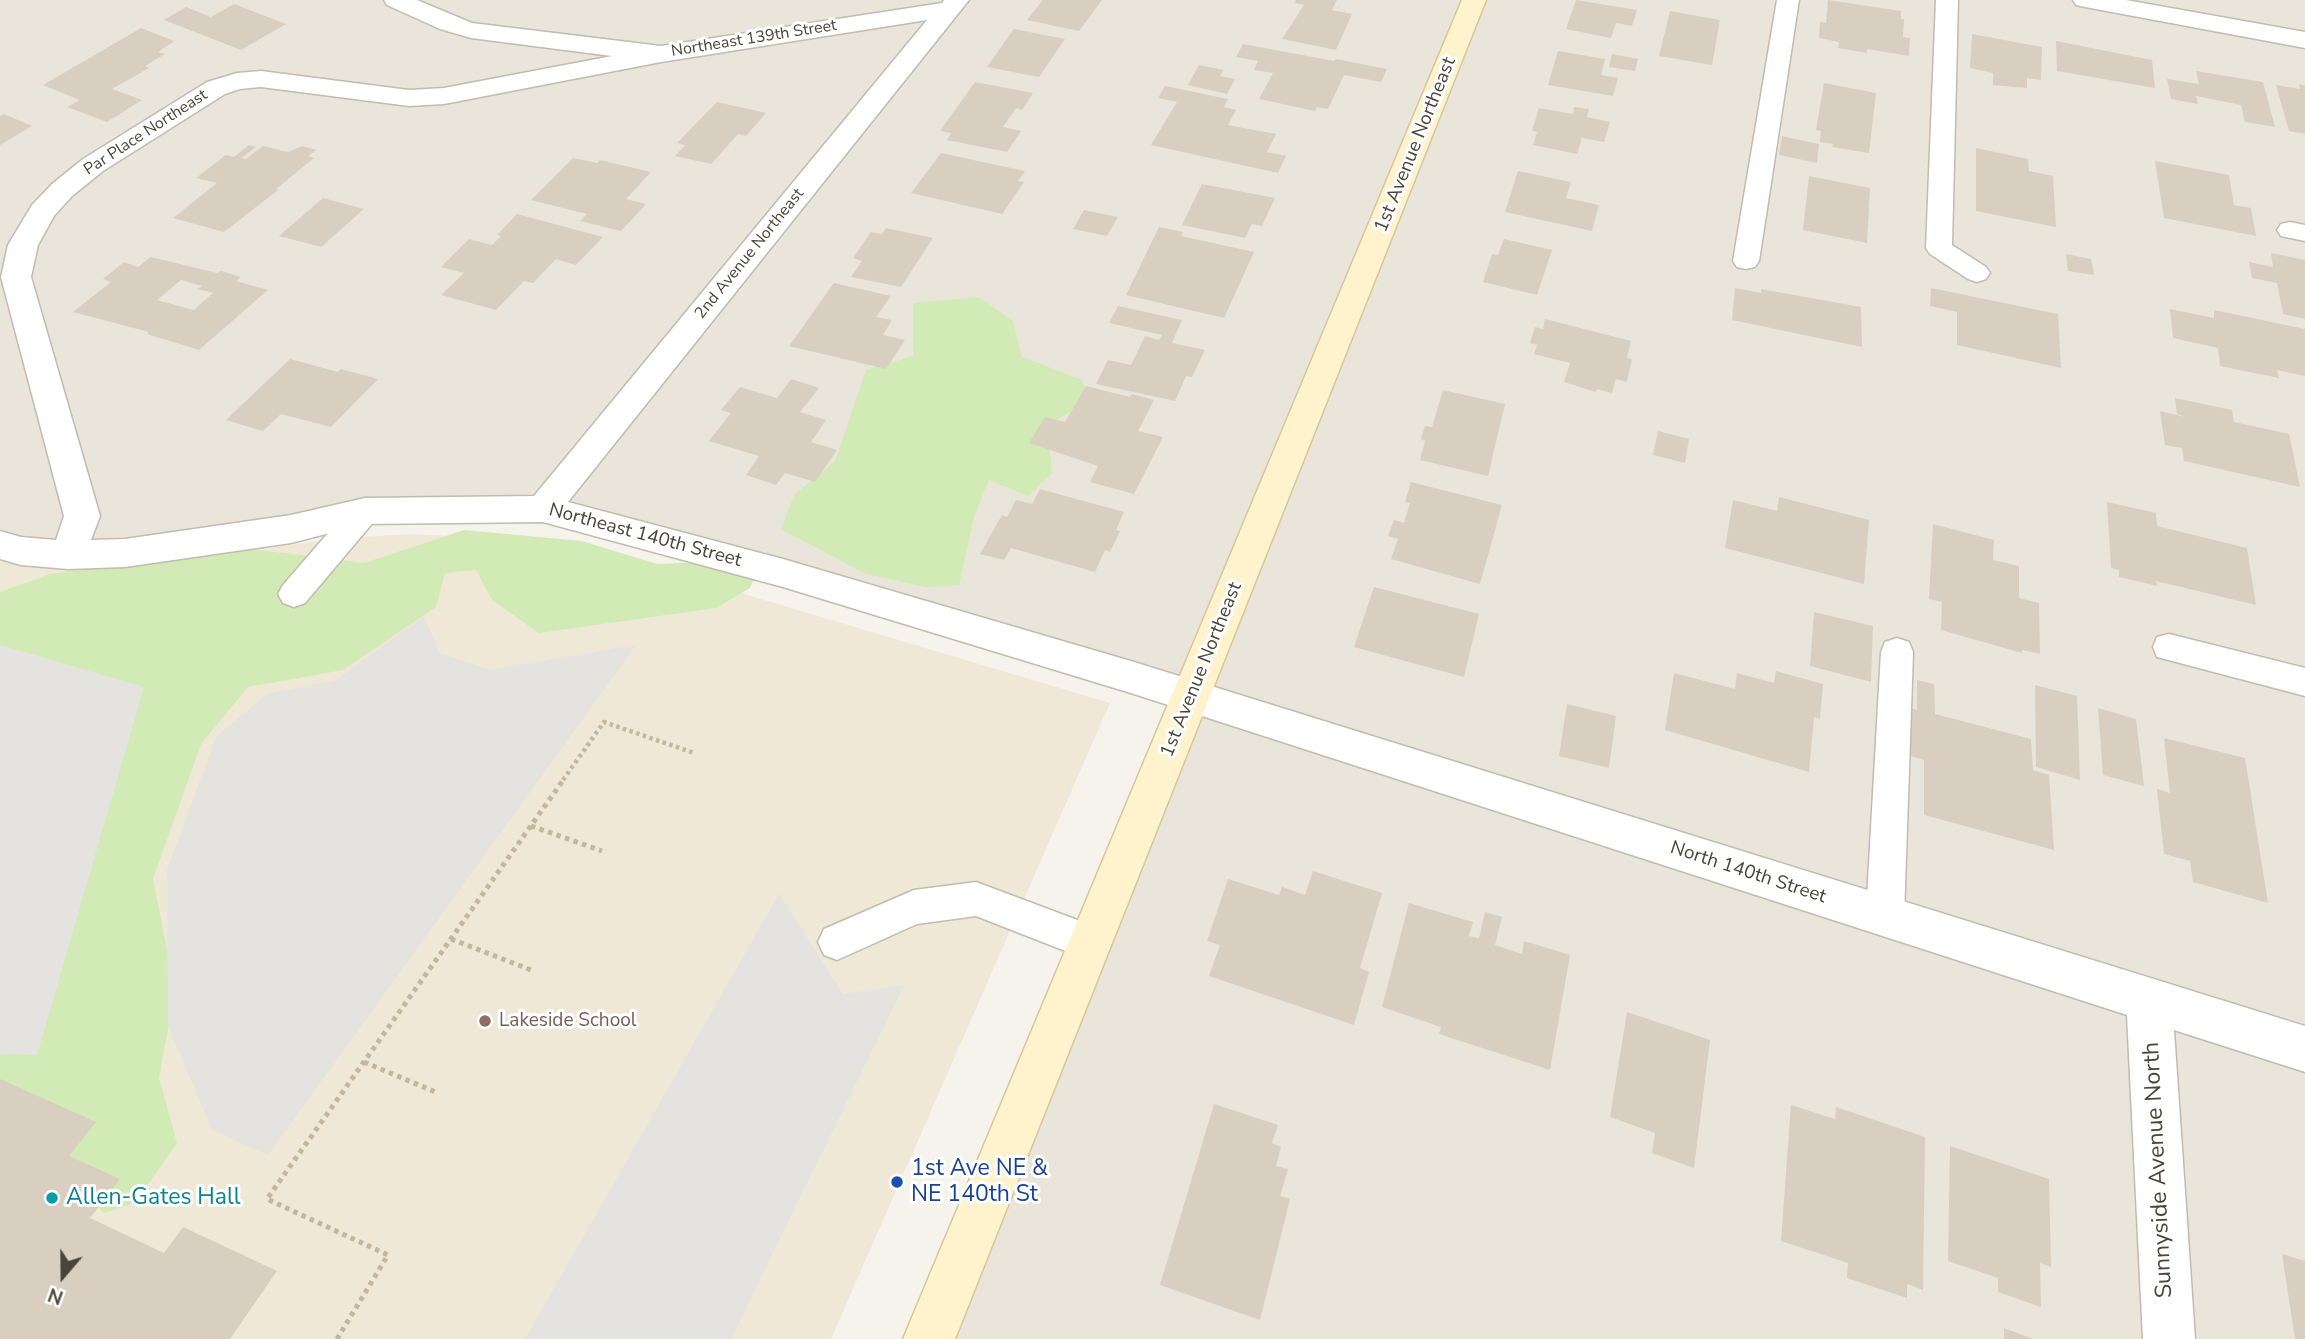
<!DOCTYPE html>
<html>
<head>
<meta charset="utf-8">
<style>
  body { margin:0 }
  #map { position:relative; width:2305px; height:1339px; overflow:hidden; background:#f6f3ec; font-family:"Nunito Sans",sans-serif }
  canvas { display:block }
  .north { position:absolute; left:28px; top:1241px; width:70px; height:70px; -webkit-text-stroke:5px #fff; paint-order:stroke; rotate:200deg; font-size:19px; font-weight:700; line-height:28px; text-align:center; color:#4b4439 }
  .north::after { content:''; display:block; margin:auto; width:24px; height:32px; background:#4b4439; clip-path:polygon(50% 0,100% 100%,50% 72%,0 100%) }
</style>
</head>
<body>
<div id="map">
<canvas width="2305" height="1339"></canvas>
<div class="north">N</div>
</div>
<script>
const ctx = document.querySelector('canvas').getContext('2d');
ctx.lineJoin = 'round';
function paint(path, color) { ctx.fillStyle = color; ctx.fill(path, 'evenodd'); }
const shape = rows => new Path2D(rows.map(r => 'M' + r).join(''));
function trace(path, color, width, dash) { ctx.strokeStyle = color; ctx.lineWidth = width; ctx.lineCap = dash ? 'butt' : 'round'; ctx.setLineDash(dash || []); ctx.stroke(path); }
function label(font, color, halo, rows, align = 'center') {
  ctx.font = font + ' "Nunito Sans",sans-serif'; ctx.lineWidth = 6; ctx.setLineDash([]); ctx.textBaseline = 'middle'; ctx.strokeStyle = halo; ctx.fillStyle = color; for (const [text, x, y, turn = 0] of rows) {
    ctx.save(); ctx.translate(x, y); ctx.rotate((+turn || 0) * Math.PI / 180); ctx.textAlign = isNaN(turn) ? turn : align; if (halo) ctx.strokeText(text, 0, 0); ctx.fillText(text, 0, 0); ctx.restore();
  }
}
paint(shape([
  [0,0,2305,0,2305,1339,929,1339,1192,696,543,509,365,511,68,555,0,529]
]), '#eae5da');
paint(shape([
  [410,534,492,538,687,577,1110,703,831,1339,0,1339,0,561,74,570,162,565,330,539]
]), '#efe8d6');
paint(shape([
  [979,297,1013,321,1022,357,1082,380,1090,401,1047,425,1052,473,1028,496,989,480,974,517,959,585,926,587,866,574,781,529,794,495,835,461,866,370,913,356,913,303],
  [464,530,582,541,657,564,705,562,756,574,750,588,716,608,539,633,492,600,476,570,445,573,436,607,343,670,248,687,201,744,153,879,175,990,159,1078,177,1143,135,1203,104,1213,0,1099,0,592,50,574,243,548,364,563]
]), '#d2eab5');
paint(shape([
  [424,616,440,653,490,670,636,645,268,1155,212,1130,168,1026,167,870,216,737,267,694,335,681],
  [0,645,144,687,37,1055,0,1054],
  [779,894,843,994,904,985,731,1339,525,1339]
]), '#e5e3e0');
paint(shape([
  [1043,0,1102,0,1079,31,1027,20],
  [1296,0,1337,0,1332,10,1352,14,1336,50,1282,39,1304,5,1295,3],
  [1576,0,1637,10,1632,26,1616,23,1611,38,1566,29],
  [1828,0,1901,11,1901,19,1904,19,1903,37,1910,38,1909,56,1867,49,1867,53,1838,48,1839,42,1819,38,1820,22,1826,23],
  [234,4,286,24,241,50,164,20,186,7,211,17],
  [1670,11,1720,20,1712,65,1659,56],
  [141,28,174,41,158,52,165,54,145,66,149,68,112,89,142,100,107,122,67,107,80,100,43,85],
  [1014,29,1065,39,1039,77,987,67],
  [1972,34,2042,47,2041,80,2027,78,2027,88,1993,85,1993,73,1970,68],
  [2056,41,2152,60,2155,88,2057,71],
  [1243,44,1334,61,1336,59,1387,69,1381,82,1344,75,1328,109,1317,107,1315,111,1259,99,1273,73,1254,70,1258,61,1236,57],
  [1558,51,1605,59,1601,75,1618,78,1613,96,1548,85],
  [1612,54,1638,59,1635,71,1609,67],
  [1199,65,1224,70,1220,76,1235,79,1227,94,1188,85],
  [2196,71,2263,82,2275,127,2245,122,2241,105,2196,96,2198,104,2171,99,2167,79,2199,84],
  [975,82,1033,93,1022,110,1016,108,1003,127,1021,131,1007,152,947,140,951,133,940,131],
  [1824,83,1876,93,1869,153,1832,147,1833,144,1820,142,1821,131,1816,130],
  [2299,84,2305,86,2305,134,2289,131,2276,85,2300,89],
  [1165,86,1228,99,1224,107,1236,110,1228,125,1276,134,1267,152,1286,156,1278,173,1151,145,1177,102,1158,98],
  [717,102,766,113,746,136,738,134,711,164,675,156,685,145,677,143],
  [1574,107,1589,109,1587,117,1610,122,1604,142,1582,138,1577,154,1533,145,1537,132,1532,131,1539,108,1573,114],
  [4,114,32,126,0,145,0,116],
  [1782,136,1819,144,1817,163,1779,155],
  [249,145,256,147,241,158,246,159,263,146,288,152,302,146,316,150,308,156,314,158,276,189,278,190,224,232,173,218,217,183,196,178,226,155,234,157],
  [1976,148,2028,159,2029,171,2053,176,2056,227,1976,211],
  [941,153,1025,171,1018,181,1024,182,1002,214,911,193],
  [573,158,597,163,600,160,651,172,626,199,646,204,621,231,580,221,587,214,531,200],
  [2155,161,2229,175,2234,205,2251,208,2256,236,2164,218],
  [1518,171,1571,182,1566,198,1599,205,1592,231,1505,212],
  [1809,176,1870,188,1867,243,1803,230],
  [1202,184,1275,198,1262,226,1252,224,1245,238,1182,225],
  [323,198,364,209,321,247,279,236],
  [1084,210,1118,217,1107,236,1073,229],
  [517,214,603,237,576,265,556,259,533,283,524,281,496,310,441,295,464,273,441,267,469,239,492,245,501,236,497,235],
  [1159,227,1183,232,1181,236,1254,252,1224,318,1126,295],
  [886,228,933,238,901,287,851,277,862,261,853,258,871,232,882,234],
  [1504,239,1552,250,1537,295,1483,282,1492,254,1498,255],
  [2271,253,2305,260,2305,319,2283,314,2277,283,2252,278,2249,262,2273,267],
  [2066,254,2091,259,2094,275,2068,271],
  [151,257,217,273,221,271,241,277,236,281,268,290,199,350,147,334,149,332,73,312,111,282,103,279,124,262,138,267],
  [181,280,202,286,197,289,213,293,194,310,157,300],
  [834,283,891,296,876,317,892,320,883,335,905,340,886,369,789,346],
  [1735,288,1761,293,1761,289,1861,307,1862,347,1732,320],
  [1931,288,2058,314,2061,368,1957,345,1957,312,1930,306],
  [1118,306,1182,320,1172,343,1205,350,1192,377,1186,376,1175,401,1096,384,1108,360,1131,365,1145,336,1159,340,1162,335,1109,323],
  [2170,309,2214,318,2214,310,2305,329,2305,376,2277,370,2279,378,2220,366,2218,348,2173,338],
  [1545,319,1631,341,1627,358,1632,359,1627,382,1616,379,1612,393,1597,389,1596,392,1564,382,1570,363,1534,354,1537,345,1530,343,1535,327,1543,329],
  [290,359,338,372,341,369,378,379,331,427,281,414,263,431,226,420],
  [791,379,819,388,800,412,826,420,811,442,837,450,815,482,785,473,776,485,746,475,759,456,709,441,731,413,721,410,740,387,777,398],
  [1086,386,1130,397,1132,394,1154,400,1138,431,1163,437,1134,494,1090,482,1098,466,1029,443,1045,417,1065,422],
  [1443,390,1505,404,1488,476,1420,460,1425,441,1421,439,1425,426,1432,427],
  [2175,398,2232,410,2234,422,2289,434,2300,487,2184,461,2182,448,2165,445,2160,411,2185,417,2177,414],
  [1658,431,1689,439,1685,463,1653,455],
  [1411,482,1502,505,1480,584,1391,559,1398,539,1388,536,1394,520,1404,523,1410,503,1405,502],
  [1040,489,1124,512,1116,530,1120,531,1110,552,1105,550,1095,572,1011,548,1004,560,980,554,1002,515,1007,517,1016,500,1032,504],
  [1779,497,1869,520,1864,584,1725,548,1733,500,1777,511],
  [2107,502,2156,513,2157,526,2247,548,2256,605,2156,581,2157,586,2119,577,2119,570,2111,568],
  [1933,524,1994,540,1993,560,2019,566,2019,598,2039,603,2040,654,2022,650,2022,653,1941,630,1942,602,1929,599],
  [1374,587,1479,614,1464,677,1354,647],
  [1814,612,1873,626,1871,682,1810,666],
  [1776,671,1823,684,1820,719,1814,717,1809,772,1665,730,1674,673,1735,689,1737,673,1774,683],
  [1917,680,1934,684,1935,714,2031,739,2033,770,2049,775,2054,850,1924,815,1924,760,1907,755,1907,707,1917,710],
  [2035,685,2077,696,2080,780,2036,767],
  [1567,704,1616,716,1609,768,1559,756],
  [2098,708,2136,719,2144,786,2103,775],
  [2164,738,2245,758,2268,903,2193,882,2190,861,2164,854,2157,789,2170,793],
  [1313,871,1382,893,1360,968,1369,972,1354,1025,1209,976,1220,945,1207,941,1228,879,1279,895,1282,887,1305,895],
  [1409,903,1473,922,1469,936,1479,938,1485,912,1502,917,1495,945,1522,954,1524,941,1570,955,1550,1070,1439,1034,1441,1027,1382,1007],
  [1627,1012,1710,1040,1694,1168,1652,1153,1655,1133,1610,1117],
  [0,1079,96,1122,69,1156,120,1179,90,1218,164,1253,183,1227,277,1271,230,1339,0,1339],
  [1214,1104,1278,1125,1272,1143,1281,1147,1276,1166,1288,1169,1280,1196,1290,1199,1260,1320,1160,1285],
  [1791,1105,1835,1119,1836,1107,1925,1137,1923,1290,1907,1284,1907,1298,1847,1278,1848,1263,1781,1241],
  [1950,1146,2049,1179,2051,1267,2040,1263,2041,1307,1998,1292,1998,1278,1948,1261],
  [2282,1254,2305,1261,2305,1339,2295,1339],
  [2004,1328,2033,1339,2004,1339]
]), '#d8cfc1');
const lane = shape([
  [1777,0,1799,0,1759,261,1755,267,1746,269,1737,267,1733,261,1777,0],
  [1936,0,1958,0,1952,245,1986,267,1990,273,1986,279,1977,282,1968,279,1930,254,1926,248,1936,0],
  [2290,222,2305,225,2305,241,2281,236,2277,230,2281,224,2290,222],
  [365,499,376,503,380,511,376,519,305,603,294,607,283,603,278,594,283,585,354,503,365,499],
  [2169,634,2305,668,2305,696,2157,657,2153,647,2157,637,2169,634],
  [1897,638,1909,642,1913,652,1904,916,1898,928,1885,934,1872,928,1866,916,1881,652,1885,642,1897,638],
  [976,882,1104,930,1110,943,1104,956,1091,961,976,916,917,924,837,960,824,955,818,942,824,929,914,890,976,882]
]);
const street = shape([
  [384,0,417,0,472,23,661,46,942,3,944,0,969,0,568,502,783,559,1134,662,2305,1026,2305,1072,2174,1030,2195,1339,2143,1339,2127,1015,1134,694,783,587,543,522,365,524,291,543,125,567,68,569,21,565,0,559,0,531,21,537,56,540,64,516,1,277,8,245,32,205,52,184,83,159,207,82,237,73,261,71,409,90,444,88,612,56,471,38,440,29,387,5,384,0],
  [927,20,534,496,365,498,291,515,125,539,91,540,100,516,31,277,38,245,54,216,72,196,103,171,225,94,240,89,261,87,409,106,444,104,661,62,927,20],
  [2073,0,2126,0,2305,32,2305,48,2085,7,2076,5,2073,0]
]);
const secondary = shape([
  [1462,0,1486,0,955,1339,903,1339,1462,0]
]);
trace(lane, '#c2bbae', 3);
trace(street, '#c2bbae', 3);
trace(secondary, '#d6c79b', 3);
trace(shape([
  [563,780,604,722,694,753]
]), '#c4b79f', 4.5, [3.5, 3.5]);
trace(shape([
  [531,826,602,851],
  [451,939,531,970],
  [364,1062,438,1093],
  [337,1339,388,1255,267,1199,564,779]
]), '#c4b79f', 5, [4.5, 4.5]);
paint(lane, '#fff');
paint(street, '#fff');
paint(secondary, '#fff3cd');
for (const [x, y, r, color] of [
  [485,1021,7,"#8d6e63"],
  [897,1182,7,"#1a4fb4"],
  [52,1198,7,"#0f9aa8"]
]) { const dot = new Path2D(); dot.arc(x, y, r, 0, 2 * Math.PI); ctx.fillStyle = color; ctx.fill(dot); trace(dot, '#fff', 2.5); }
label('16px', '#4b4439', '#fff', [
  ["Northeast 139th Street",754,39,-9],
  ["Par Place Northeast",146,133,-33],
  ["2nd Avenue Northeast",750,254,-51]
]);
label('19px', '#4b4439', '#fff', [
  ["1st Avenue Northeast",1416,145,-68],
  ["Northeast 140th Street",645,536,15],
  ["1st Avenue Northeast",1202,670,-68],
  ["North 140th Street",1748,873,18]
]);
label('19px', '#785e54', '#fff', [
  ["Lakeside School",499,1021]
], 'left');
label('23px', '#164399', '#fff', [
  ["1st Ave NE &",911,1169],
  ["NE 140th St",911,1195]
], 'left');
label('23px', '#4b4439', '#fff', [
  ["Sunnyside Avenue North",2159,1170,-93]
]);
label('23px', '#0d838f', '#fff', [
  ["Allen-Gates Hall",66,1198]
], 'left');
</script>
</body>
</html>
